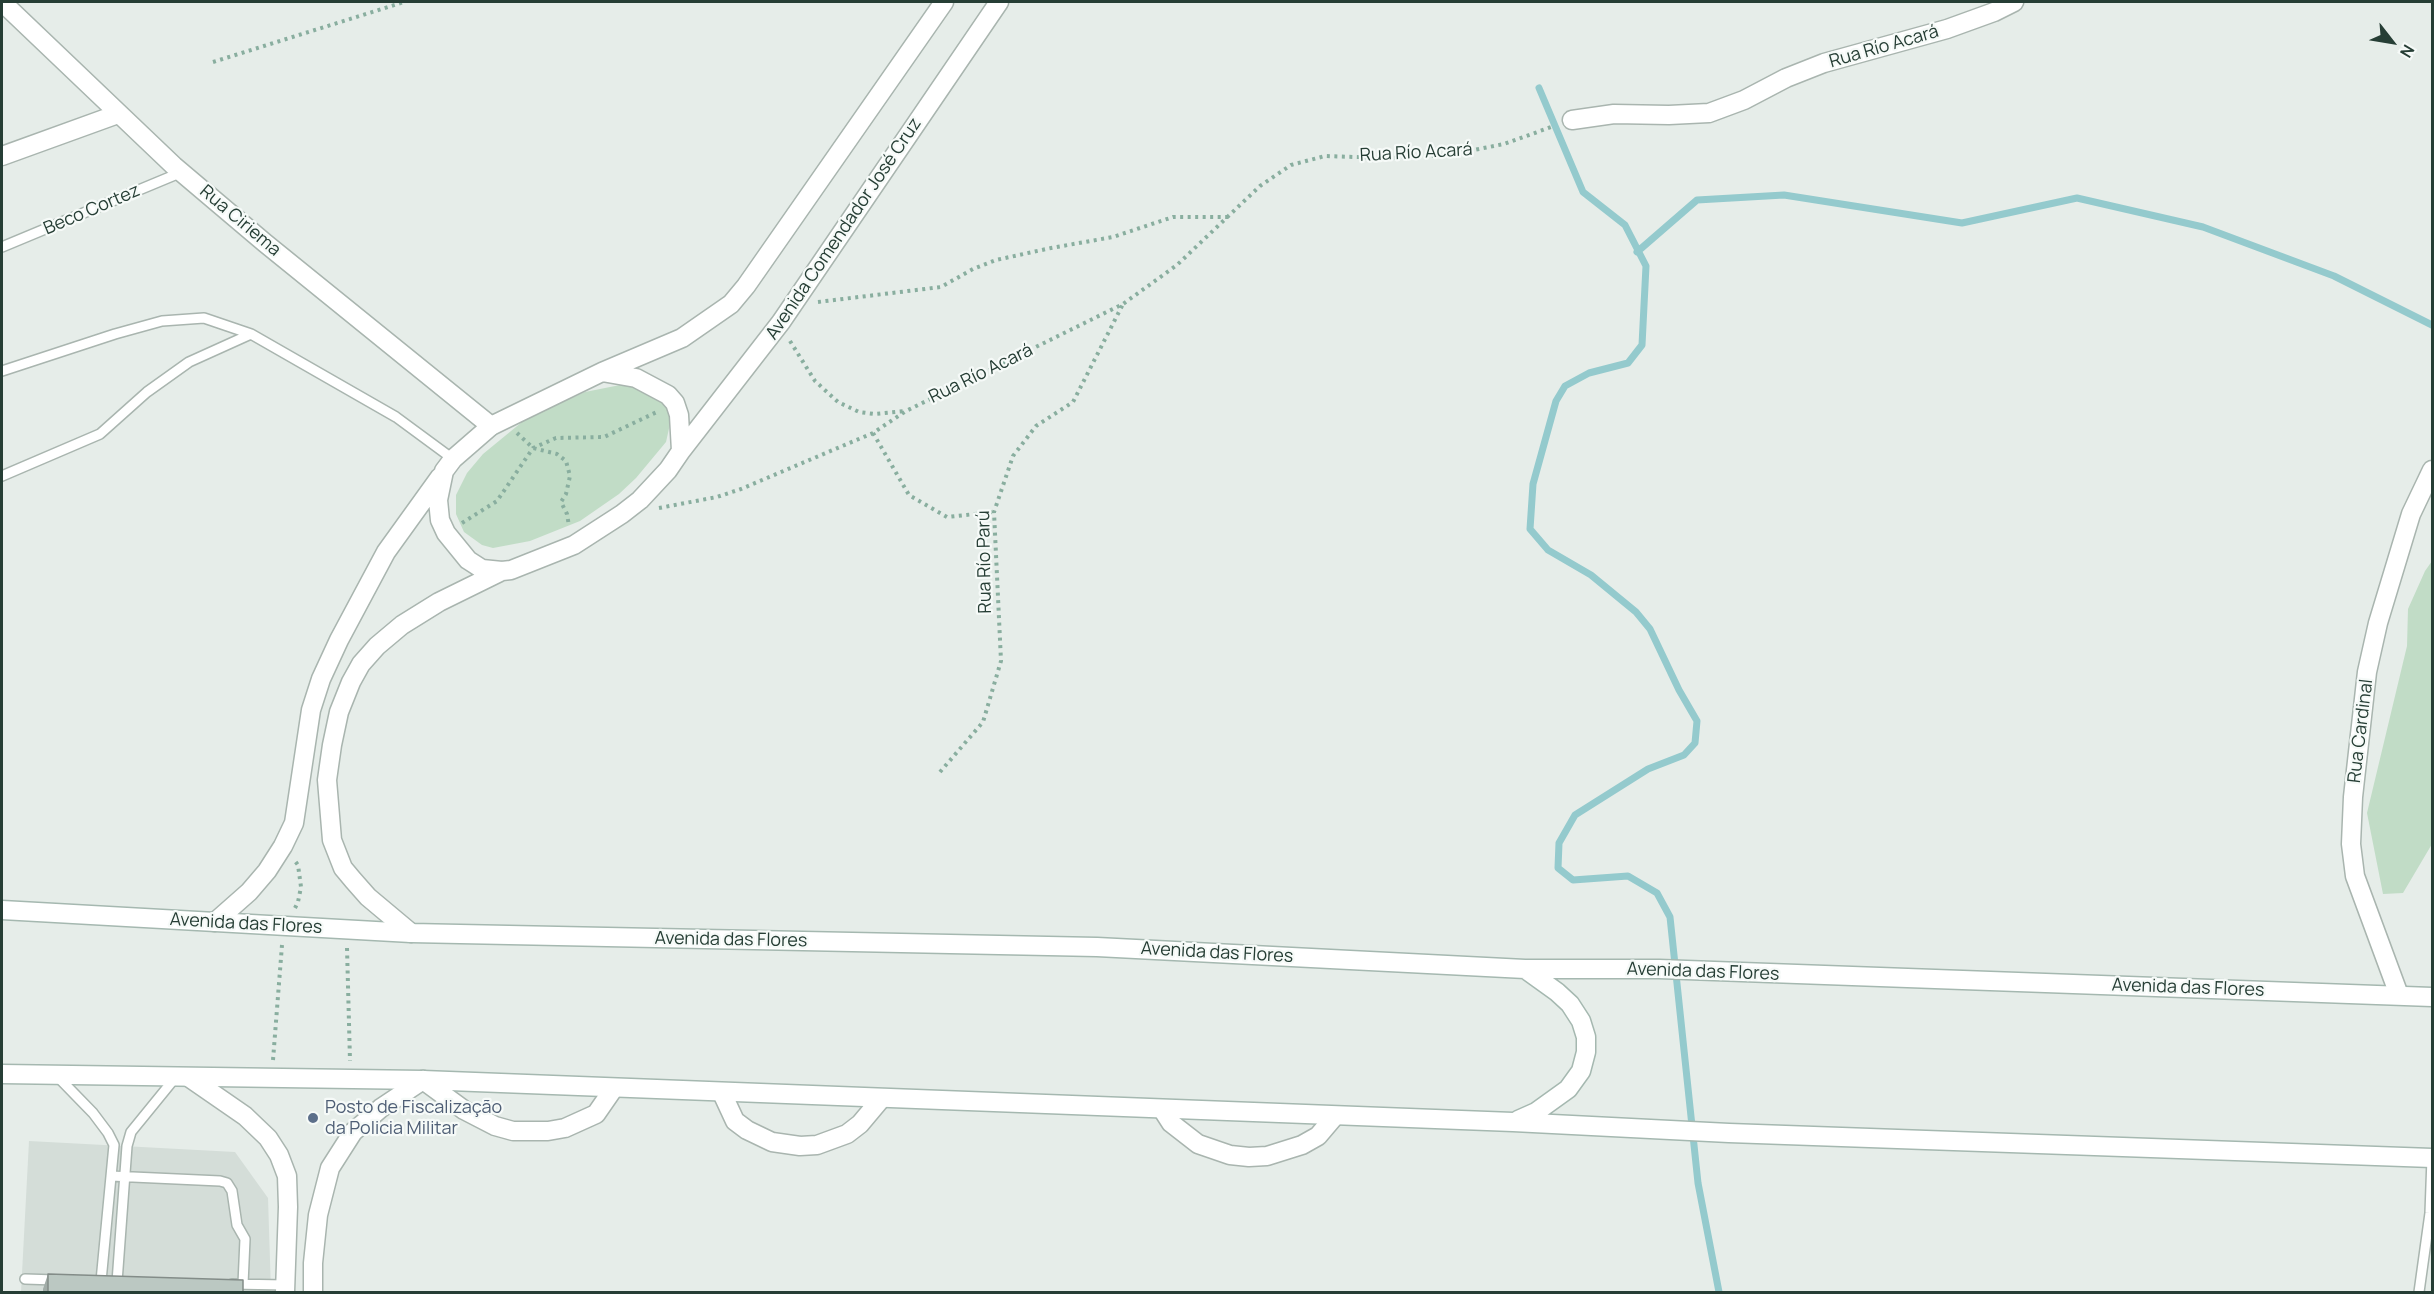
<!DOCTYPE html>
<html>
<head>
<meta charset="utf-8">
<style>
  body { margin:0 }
  #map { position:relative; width:2434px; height:1294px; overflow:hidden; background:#e6ede9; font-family:Manrope,sans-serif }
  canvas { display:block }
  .frame { position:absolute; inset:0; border:3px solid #263e35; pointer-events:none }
  .north { position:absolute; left:2362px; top:12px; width:60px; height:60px; -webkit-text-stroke:4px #f6faf8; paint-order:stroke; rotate:121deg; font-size:16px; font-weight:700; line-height:24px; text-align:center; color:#263e35 }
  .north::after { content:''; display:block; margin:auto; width:21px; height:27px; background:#263e35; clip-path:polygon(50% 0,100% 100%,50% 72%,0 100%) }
</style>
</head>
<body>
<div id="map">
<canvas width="2434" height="1294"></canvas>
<div class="frame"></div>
<div class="north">N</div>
</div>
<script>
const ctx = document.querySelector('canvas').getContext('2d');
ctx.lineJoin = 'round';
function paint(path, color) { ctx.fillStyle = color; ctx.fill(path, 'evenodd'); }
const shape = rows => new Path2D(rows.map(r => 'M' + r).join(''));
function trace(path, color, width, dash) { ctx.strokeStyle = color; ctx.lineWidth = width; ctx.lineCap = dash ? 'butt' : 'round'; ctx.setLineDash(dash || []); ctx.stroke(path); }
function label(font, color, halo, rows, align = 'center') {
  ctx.font = font + ' Manrope,sans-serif'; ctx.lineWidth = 4.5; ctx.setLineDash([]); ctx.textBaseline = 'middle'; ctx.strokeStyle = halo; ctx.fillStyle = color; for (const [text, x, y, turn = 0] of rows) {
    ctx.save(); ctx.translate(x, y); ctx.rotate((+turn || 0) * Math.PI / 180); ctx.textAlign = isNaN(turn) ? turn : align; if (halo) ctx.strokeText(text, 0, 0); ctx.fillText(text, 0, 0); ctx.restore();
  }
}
paint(shape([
  [29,1141,235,1152,268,1198,271,1292,21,1292]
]), '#d4ddd8');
paint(shape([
  [625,384,653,391,666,406,669,415,670,424,666,442,636,478,619,494,580,521,530,541,493,548,482,545,464,532,456,514,456,495,467,473,483,454,522,422,544,410,585,392],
  [2432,561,2432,844,2403,893,2383,894,2367,813,2407,646,2408,609,2425,571]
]), '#c1dcc6');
trace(shape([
  [1539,88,1583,192,1625,225,1646,266,1642,345,1628,363,1589,373,1565,386,1556,401,1533,484,1530,529,1548,550,1591,575,1636,612,1650,629,1679,690,1697,721,1695,743,1684,755,1648,769,1575,815,1559,843,1558,868,1573,880,1628,876,1657,893,1670,917,1698,1183,1719,1292],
  [1637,252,1697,200,1784,195,1962,223,2077,198,2203,227,2334,276,2432,325]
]), '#94cacd', 7);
const service = shape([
  [2,247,182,172],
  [2,371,115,334,162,321,204,318,251,334,396,417,453,459],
  [2,476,100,434,147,392,189,362,251,334],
  [56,1075,93,1113,108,1133,114,1145,101,1281],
  [111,1176,220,1181,227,1183,232,1191,237,1225,245,1239,243,1284],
  [25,1279,56,1280],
  [117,1282,127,1146,131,1132,175,1078],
  [232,1284,285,1285],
  [2419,1292,2430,1213,2432,1158]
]);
const minor = shape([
  [2,2,174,166,265,243,491,426],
  [1572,120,1614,114,1669,115,1709,113,1744,100,1786,78,1824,63,1947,29,1994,12,2014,2],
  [2,156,118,114],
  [2399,995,2355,876,2351,844,2353,797,2367,672,2378,623,2411,514,2432,470],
  [190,1078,245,1116,268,1138,279,1155,287,1176,288,1207,285,1292],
  [722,1093,735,1121,747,1130,772,1142,800,1146,817,1145,847,1134,860,1124,881,1099],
  [1162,1109,1171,1123,1198,1144,1230,1155,1249,1157,1267,1156,1302,1145,1318,1136,1335,1116],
  [313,1292,313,1263,318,1215,330,1168,353,1132,381,1108,423,1080,464,1110,495,1126,513,1131,548,1131,565,1128,596,1114,614,1088]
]);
const tertiary = shape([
  [602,372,682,338,731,304,746,286,944,2],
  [681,451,781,322,999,2],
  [215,922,249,892,267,871,283,846,294,823,311,710,321,679,339,640,386,552,440,477],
  [411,933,368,897,353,880,343,868,332,840,327,780,332,745,339,712,351,682,361,664,377,646,402,625,439,602,502,571,511,570,574,545,622,514,640,500,668,470,681,451,679,415,675,403,668,395,636,378,602,372,491,426,453,459,444,471,438,500,440,520,446,533,468,560,482,569,502,571]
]);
const secondary = shape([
  [2,910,411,933,1097,947,1525,969,1659,969,2432,997],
  [2,1074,423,1080,1513,1122,1729,1133,2432,1158],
  [1518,1120,1536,1112,1568,1089,1581,1071,1586,1052,1586,1037,1581,1021,1570,1004,1557,992,1525,969]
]);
trace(service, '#a9b5af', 12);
trace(minor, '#a9b5af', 21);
trace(tertiary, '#a9b5af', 21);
trace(secondary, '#a5b8b0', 21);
trace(shape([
  [213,62,404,2],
  [818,302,941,287,973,269,996,260,1051,248,1113,237,1173,217,1229,217],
  [790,341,815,381,838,402,859,412,874,414,906,411],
  [517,433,533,448,557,454,566,461,570,476,566,494,561,502,567,514,569,526],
  [873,433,909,495,947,517,994,512],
  [659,508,717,497,741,489,873,433,906,411,1123,304,1177,265,1260,186,1291,165,1325,156,1387,158,1449,155,1504,144,1554,126],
  [462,523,497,501,533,448,556,438,604,437,659,411],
  [940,772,983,722,1001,661,994,512,1013,456,1036,426,1073,402,1123,304],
  [295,908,298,902,301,887,298,865,295,861],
  [347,948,350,1061],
  [273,1060,282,945]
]), '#89ae9f', 4, [3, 4.5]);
trace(service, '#fff', 9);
trace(minor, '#fff', 18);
trace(tertiary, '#fff', 18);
trace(secondary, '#fff', 18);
paint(shape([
  [48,1274,243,1293,43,1293,43,1289]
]), '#a1aca7');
const building = shape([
  [48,1274,243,1280,243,1293,48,1293,48,1274]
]);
paint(building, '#bbc8c2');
trace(building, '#838c88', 1.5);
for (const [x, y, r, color] of [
  [313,1118,6,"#5c6f8a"]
]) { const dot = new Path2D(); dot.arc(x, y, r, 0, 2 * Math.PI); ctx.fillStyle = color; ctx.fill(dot); trace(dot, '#f6faf8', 2); }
label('18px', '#263e35', '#f6faf8', [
  ["Rua Río Acará",1884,47,-16],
  ["Rua Río Acará",1416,153,-3],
  ["Beco Cortez",92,210,-23],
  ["Rua Ciriema",240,221,40],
  ["Avenida Comendador José Cruz",844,229,-56],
  ["Rua Río Acará",981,374,-26],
  ["Rua Río Parú",985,562,-91],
  ["Rua Cardinal",2361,731,-83],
  ["Avenida das Flores",246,924,3],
  ["Avenida das Flores",731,940,1],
  ["Avenida das Flores",1217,953,3],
  ["Avenida das Flores",1703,972,2],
  ["Avenida das Flores",2188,988,2]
]);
label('18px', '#4e5e75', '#f6faf8', [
  ["Posto de Fiscalização",325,1108],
  ["da Policia Militar",325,1129]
], 'left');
</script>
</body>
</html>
